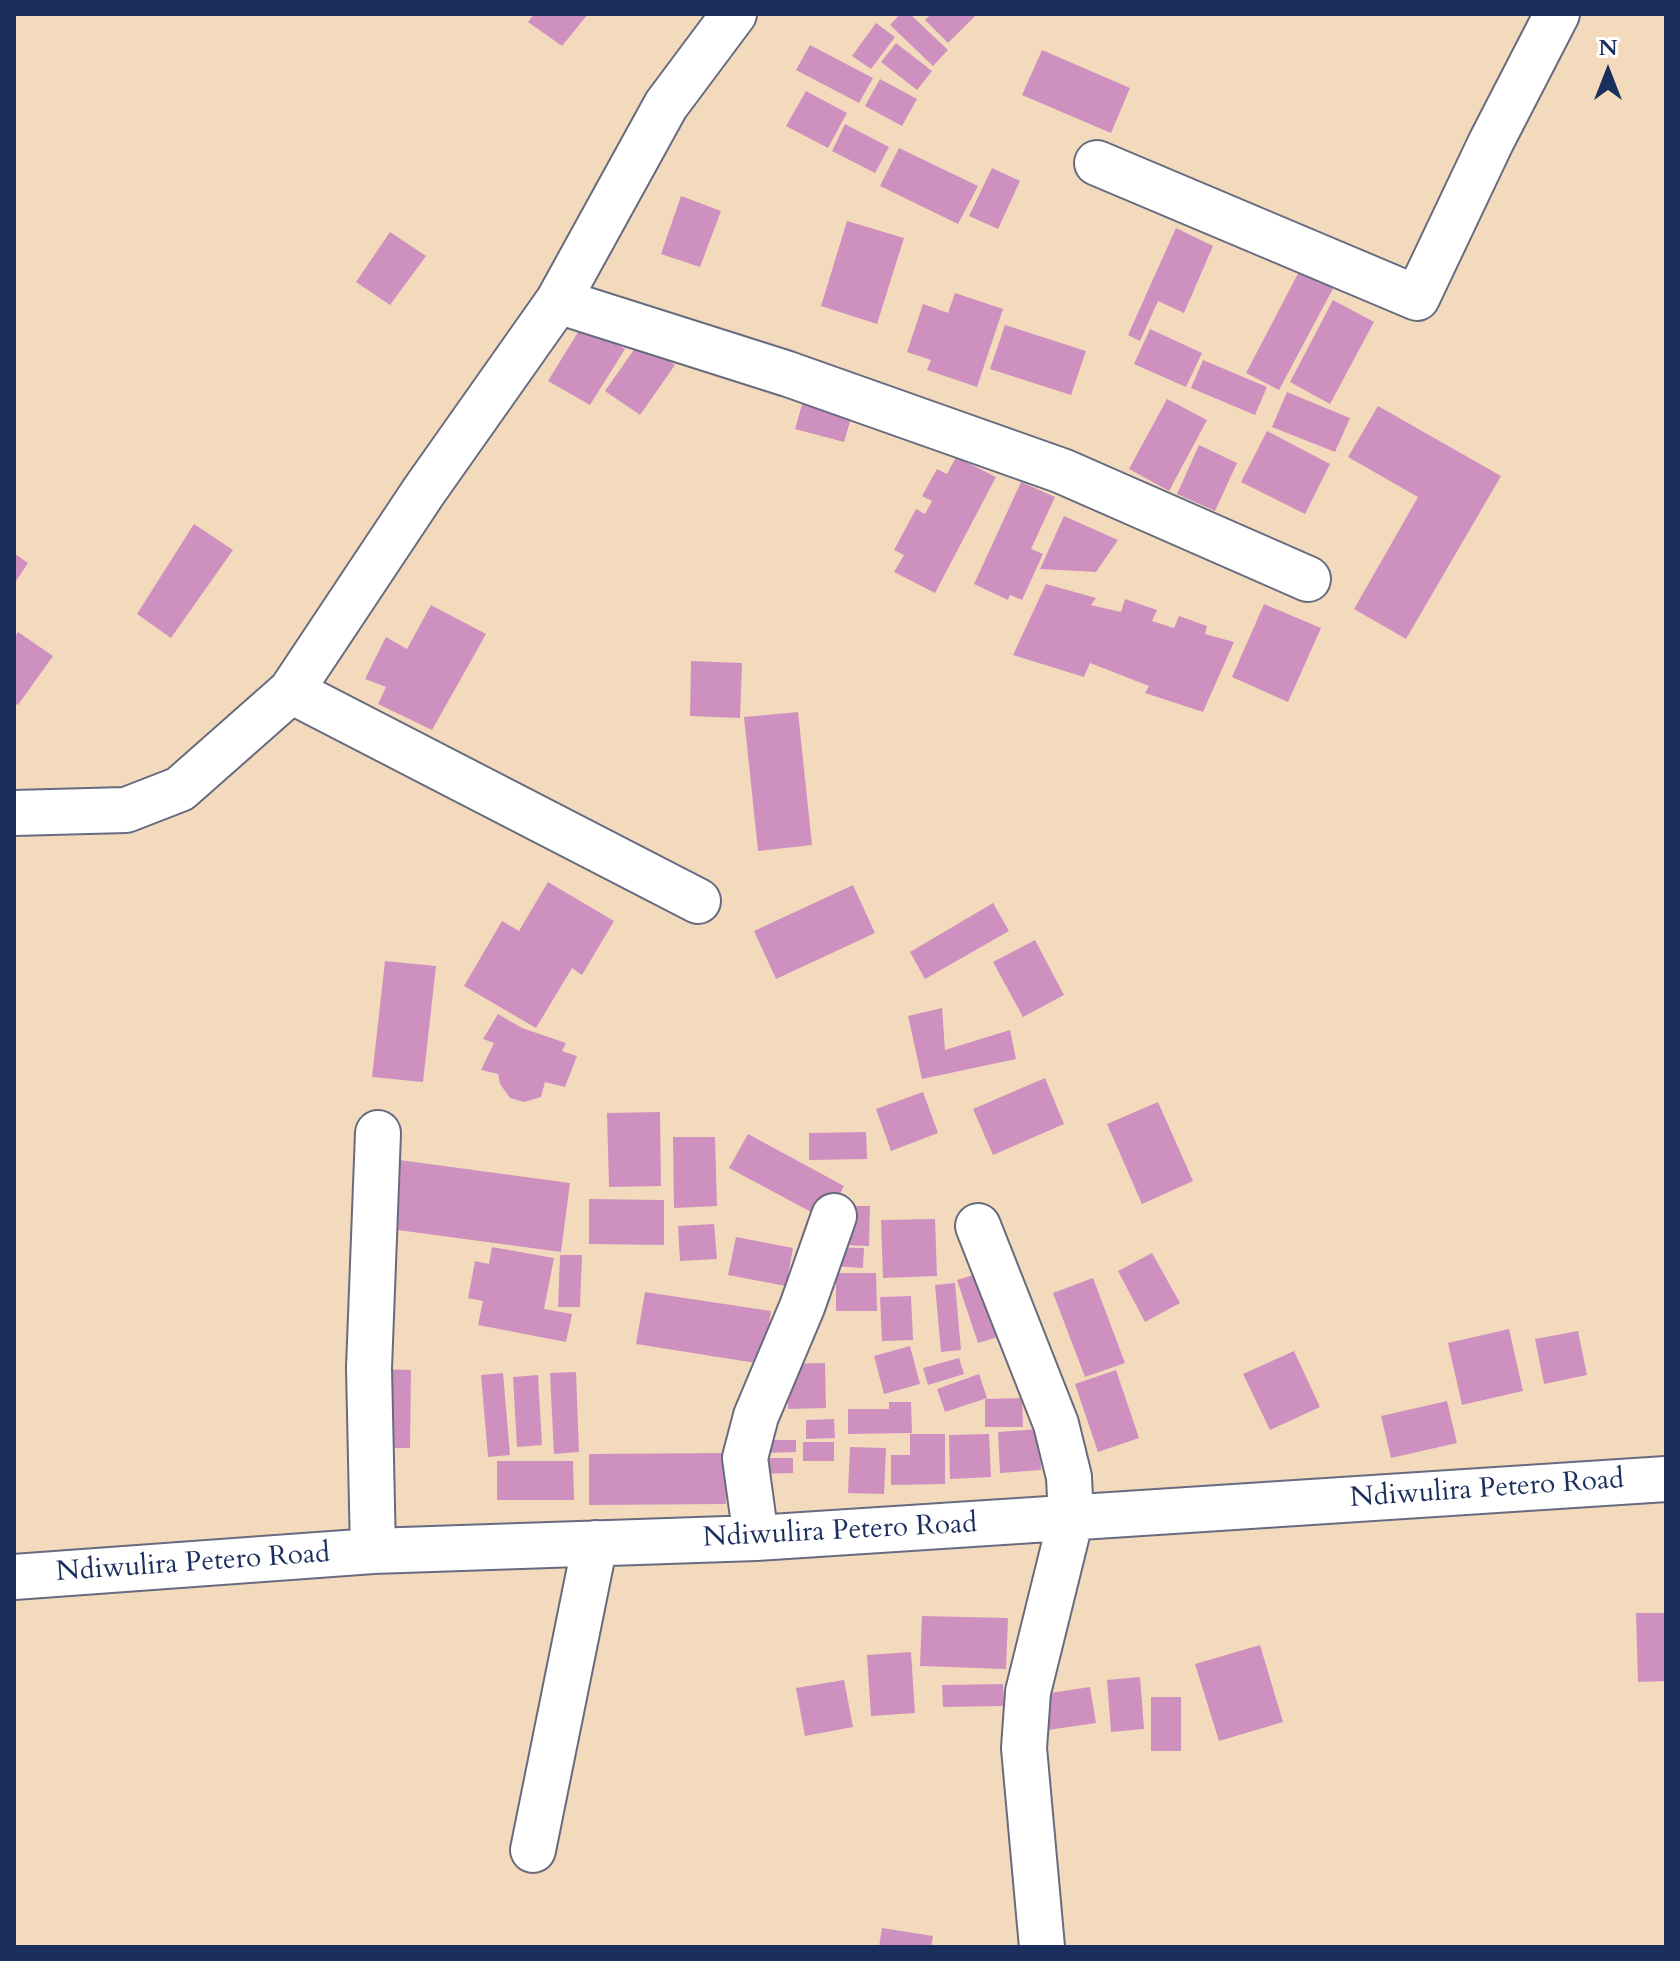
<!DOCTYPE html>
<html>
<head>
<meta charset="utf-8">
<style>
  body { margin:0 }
  #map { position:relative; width:1680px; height:1961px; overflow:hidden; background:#f4dabd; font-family:Cardo,serif }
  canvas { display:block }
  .frame { position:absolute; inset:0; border:16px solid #1b2f5e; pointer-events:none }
  .north { position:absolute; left:1568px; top:32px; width:80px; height:80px; -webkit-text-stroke:6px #fff; paint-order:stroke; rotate:0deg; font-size:22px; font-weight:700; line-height:32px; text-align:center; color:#1b2f5e }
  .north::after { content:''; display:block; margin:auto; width:28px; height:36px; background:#1b2f5e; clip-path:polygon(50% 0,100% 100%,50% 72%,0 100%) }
</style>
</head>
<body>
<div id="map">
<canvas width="1680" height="1961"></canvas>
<div class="frame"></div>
<div class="north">N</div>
</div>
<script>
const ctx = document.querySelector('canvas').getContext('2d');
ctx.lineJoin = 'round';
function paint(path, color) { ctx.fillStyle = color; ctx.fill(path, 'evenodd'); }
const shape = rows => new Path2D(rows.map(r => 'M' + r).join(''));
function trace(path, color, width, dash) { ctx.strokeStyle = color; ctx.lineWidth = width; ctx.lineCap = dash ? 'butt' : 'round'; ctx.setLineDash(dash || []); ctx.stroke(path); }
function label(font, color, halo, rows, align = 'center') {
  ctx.font = font + ' Cardo,serif'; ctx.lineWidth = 6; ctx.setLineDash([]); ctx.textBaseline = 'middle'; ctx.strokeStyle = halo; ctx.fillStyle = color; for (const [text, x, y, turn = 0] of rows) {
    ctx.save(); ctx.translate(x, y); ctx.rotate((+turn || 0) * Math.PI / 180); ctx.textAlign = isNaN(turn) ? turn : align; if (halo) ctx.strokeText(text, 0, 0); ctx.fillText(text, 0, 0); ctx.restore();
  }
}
paint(shape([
  [534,14,588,14,562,46,528,22],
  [900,14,910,14,948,50,933,66,890,25],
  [931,14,977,14,948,43,925,20],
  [876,23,895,37,871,69,852,56],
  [896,43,932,71,917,90,881,62],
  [810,45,873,78,859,103,796,70],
  [1042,50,1130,88,1111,133,1022,95],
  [880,79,917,99,902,126,865,106],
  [806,91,847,113,828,148,786,126],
  [845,124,889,147,875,173,832,151],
  [899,148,978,186,958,224,880,186],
  [992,168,1020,181,998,229,969,216],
  [681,196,721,211,700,267,661,254],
  [847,221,904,238,877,324,821,306],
  [1176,228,1213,246,1184,313,1158,301,1140,341,1128,335],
  [390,232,426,256,390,305,356,282],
  [1303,264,1337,281,1279,390,1246,373],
  [955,293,1003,309,977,387,927,370,931,360,907,352,923,304,948,313],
  [1333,300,1374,322,1330,404,1290,382],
  [583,324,625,349,590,405,548,381],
  [1005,325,1086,351,1071,395,990,369],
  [1150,329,1202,353,1186,387,1134,364],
  [640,341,675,365,640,415,605,391],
  [1203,360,1267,387,1255,415,1191,388],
  [1287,392,1350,418,1335,452,1272,427],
  [805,394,854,408,844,442,795,429],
  [1167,399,1207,420,1169,491,1129,469],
  [1378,406,1501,476,1406,639,1354,609,1418,497,1348,457],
  [1267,431,1330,464,1305,514,1241,482],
  [1199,445,1237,463,1215,511,1177,494],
  [956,457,996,477,935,593,894,572,904,555,894,550,916,509,925,514,932,501,922,496,937,469,947,474],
  [1021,482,1055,497,1031,549,1043,554,1022,600,1010,595,1008,600,974,584],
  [1064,516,1118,540,1096,572,1040,569],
  [194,524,233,550,171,638,137,614],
  [14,553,28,563,14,584],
  [1046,584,1096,598,1091,605,1121,612,1125,599,1157,610,1152,621,1174,628,1179,616,1207,626,1205,634,1234,642,1203,712,1145,693,1149,686,1090,663,1084,677,1013,655],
  [1264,604,1321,628,1288,702,1232,677],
  [431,605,486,634,432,730,378,704,386,687,365,679,386,637,407,649],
  [18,632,53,656,18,705,14,703,14,638],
  [691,661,742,663,740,718,690,716],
  [798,712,812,845,758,851,744,717],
  [548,882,614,921,582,975,572,968,536,1028,464,986,502,921,519,931],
  [853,885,875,933,776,979,754,931],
  [993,903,1009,931,925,979,910,952],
  [1035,940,1064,995,1023,1017,993,962],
  [385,961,436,966,423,1082,372,1077],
  [942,1008,945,1050,1010,1030,1016,1059,922,1079,908,1016],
  [498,1014,522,1028,566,1043,562,1051,577,1056,565,1087,545,1082,541,1097,524,1102,510,1098,500,1084,498,1074,481,1070,494,1043,483,1039],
  [1045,1078,1064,1124,993,1155,973,1109],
  [923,1092,938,1133,891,1151,876,1109],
  [1158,1102,1193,1181,1142,1204,1107,1124],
  [660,1112,661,1186,609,1187,607,1113],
  [866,1132,867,1159,809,1160,809,1133],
  [748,1134,844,1186,826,1220,729,1168],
  [673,1137,715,1137,717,1206,674,1208],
  [392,1159,570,1183,561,1252,383,1228],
  [589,1199,664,1200,664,1245,589,1244],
  [840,1206,870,1206,869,1246,839,1245],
  [935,1219,937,1276,883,1278,881,1220],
  [714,1224,717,1259,680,1261,678,1226],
  [736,1237,793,1248,786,1286,728,1275],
  [492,1247,554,1258,544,1309,572,1314,566,1342,478,1325,483,1301,468,1298,475,1261,489,1264],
  [828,1247,864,1248,863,1268,828,1266],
  [1152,1253,1180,1303,1145,1322,1118,1271],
  [560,1255,582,1255,580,1307,558,1307],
  [836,1273,876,1273,877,1311,836,1311],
  [980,1273,1001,1336,978,1343,957,1280],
  [1093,1278,1125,1363,1085,1377,1053,1293],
  [955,1283,961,1350,941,1352,935,1285],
  [645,1292,771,1311,762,1364,636,1344],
  [911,1296,913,1340,882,1341,880,1297],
  [1509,1329,1523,1391,1462,1405,1448,1343],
  [1578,1331,1587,1375,1544,1384,1535,1339],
  [910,1346,920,1384,884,1394,874,1356],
  [1294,1351,1320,1407,1270,1430,1243,1374],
  [959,1358,964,1374,928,1385,923,1368],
  [825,1363,826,1408,788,1409,787,1364],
  [378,1369,411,1370,410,1448,377,1448],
  [1116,1370,1139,1438,1098,1452,1075,1384],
  [576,1372,579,1452,554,1454,550,1373],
  [503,1373,510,1455,488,1457,481,1375],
  [979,1374,987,1398,945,1412,937,1389],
  [538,1375,542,1445,517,1447,513,1377],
  [1022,1398,1023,1427,985,1427,985,1399],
  [1447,1401,1457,1443,1391,1458,1381,1416],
  [889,1402,911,1402,912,1433,848,1434,848,1409,889,1409],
  [834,1419,835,1438,806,1439,806,1420],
  [1039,1429,1041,1470,1000,1473,998,1432],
  [910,1434,945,1434,945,1484,891,1485,891,1455,910,1455],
  [989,1434,991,1477,950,1479,949,1435],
  [764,1440,796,1440,796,1452,765,1453],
  [803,1442,834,1442,834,1461,803,1461],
  [850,1447,886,1448,884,1494,848,1493],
  [725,1453,726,1504,589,1505,589,1454],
  [758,1458,793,1458,793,1473,758,1474],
  [497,1461,573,1461,574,1500,497,1500],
  [1636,1613,1666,1613,1666,1681,1638,1682],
  [922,1616,1008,1618,1006,1669,920,1666],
  [1260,1645,1283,1722,1219,1741,1195,1664],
  [911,1652,915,1713,871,1716,867,1655],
  [1140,1677,1144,1729,1111,1732,1107,1680],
  [844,1680,853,1727,805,1736,796,1688],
  [1003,1684,1004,1706,943,1707,942,1685],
  [1090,1687,1096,1723,1048,1730,1043,1694],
  [1151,1697,1181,1697,1181,1751,1151,1751],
  [882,1928,933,1936,931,1947,879,1947]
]), '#ce91bf');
const minor = shape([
  [1097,163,1417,298,1491,142,1557,14],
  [558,301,788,374,1062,471,1308,579],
  [291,691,698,901],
  [14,813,126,810,180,789,291,691,424,491,558,301,666,105,734,14],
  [978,1226,1056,1424,1069,1477,1071,1518,1028,1692,1024,1748,1042,1947],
  [756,1538,745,1458,756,1416,802,1307,834,1216],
  [373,1551,369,1368,378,1133],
  [14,1577,373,1551,756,1538,1666,1479],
  [533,1850,595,1543]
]);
trace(minor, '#676b7f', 48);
trace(minor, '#fff', 44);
label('28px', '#1b2f5e', '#fff', [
  ["Ndiwulira Petero Road",1487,1490,-4],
  ["Ndiwulira Petero Road",840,1532,-3],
  ["Ndiwulira Petero Road",193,1564,-4]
]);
</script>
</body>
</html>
